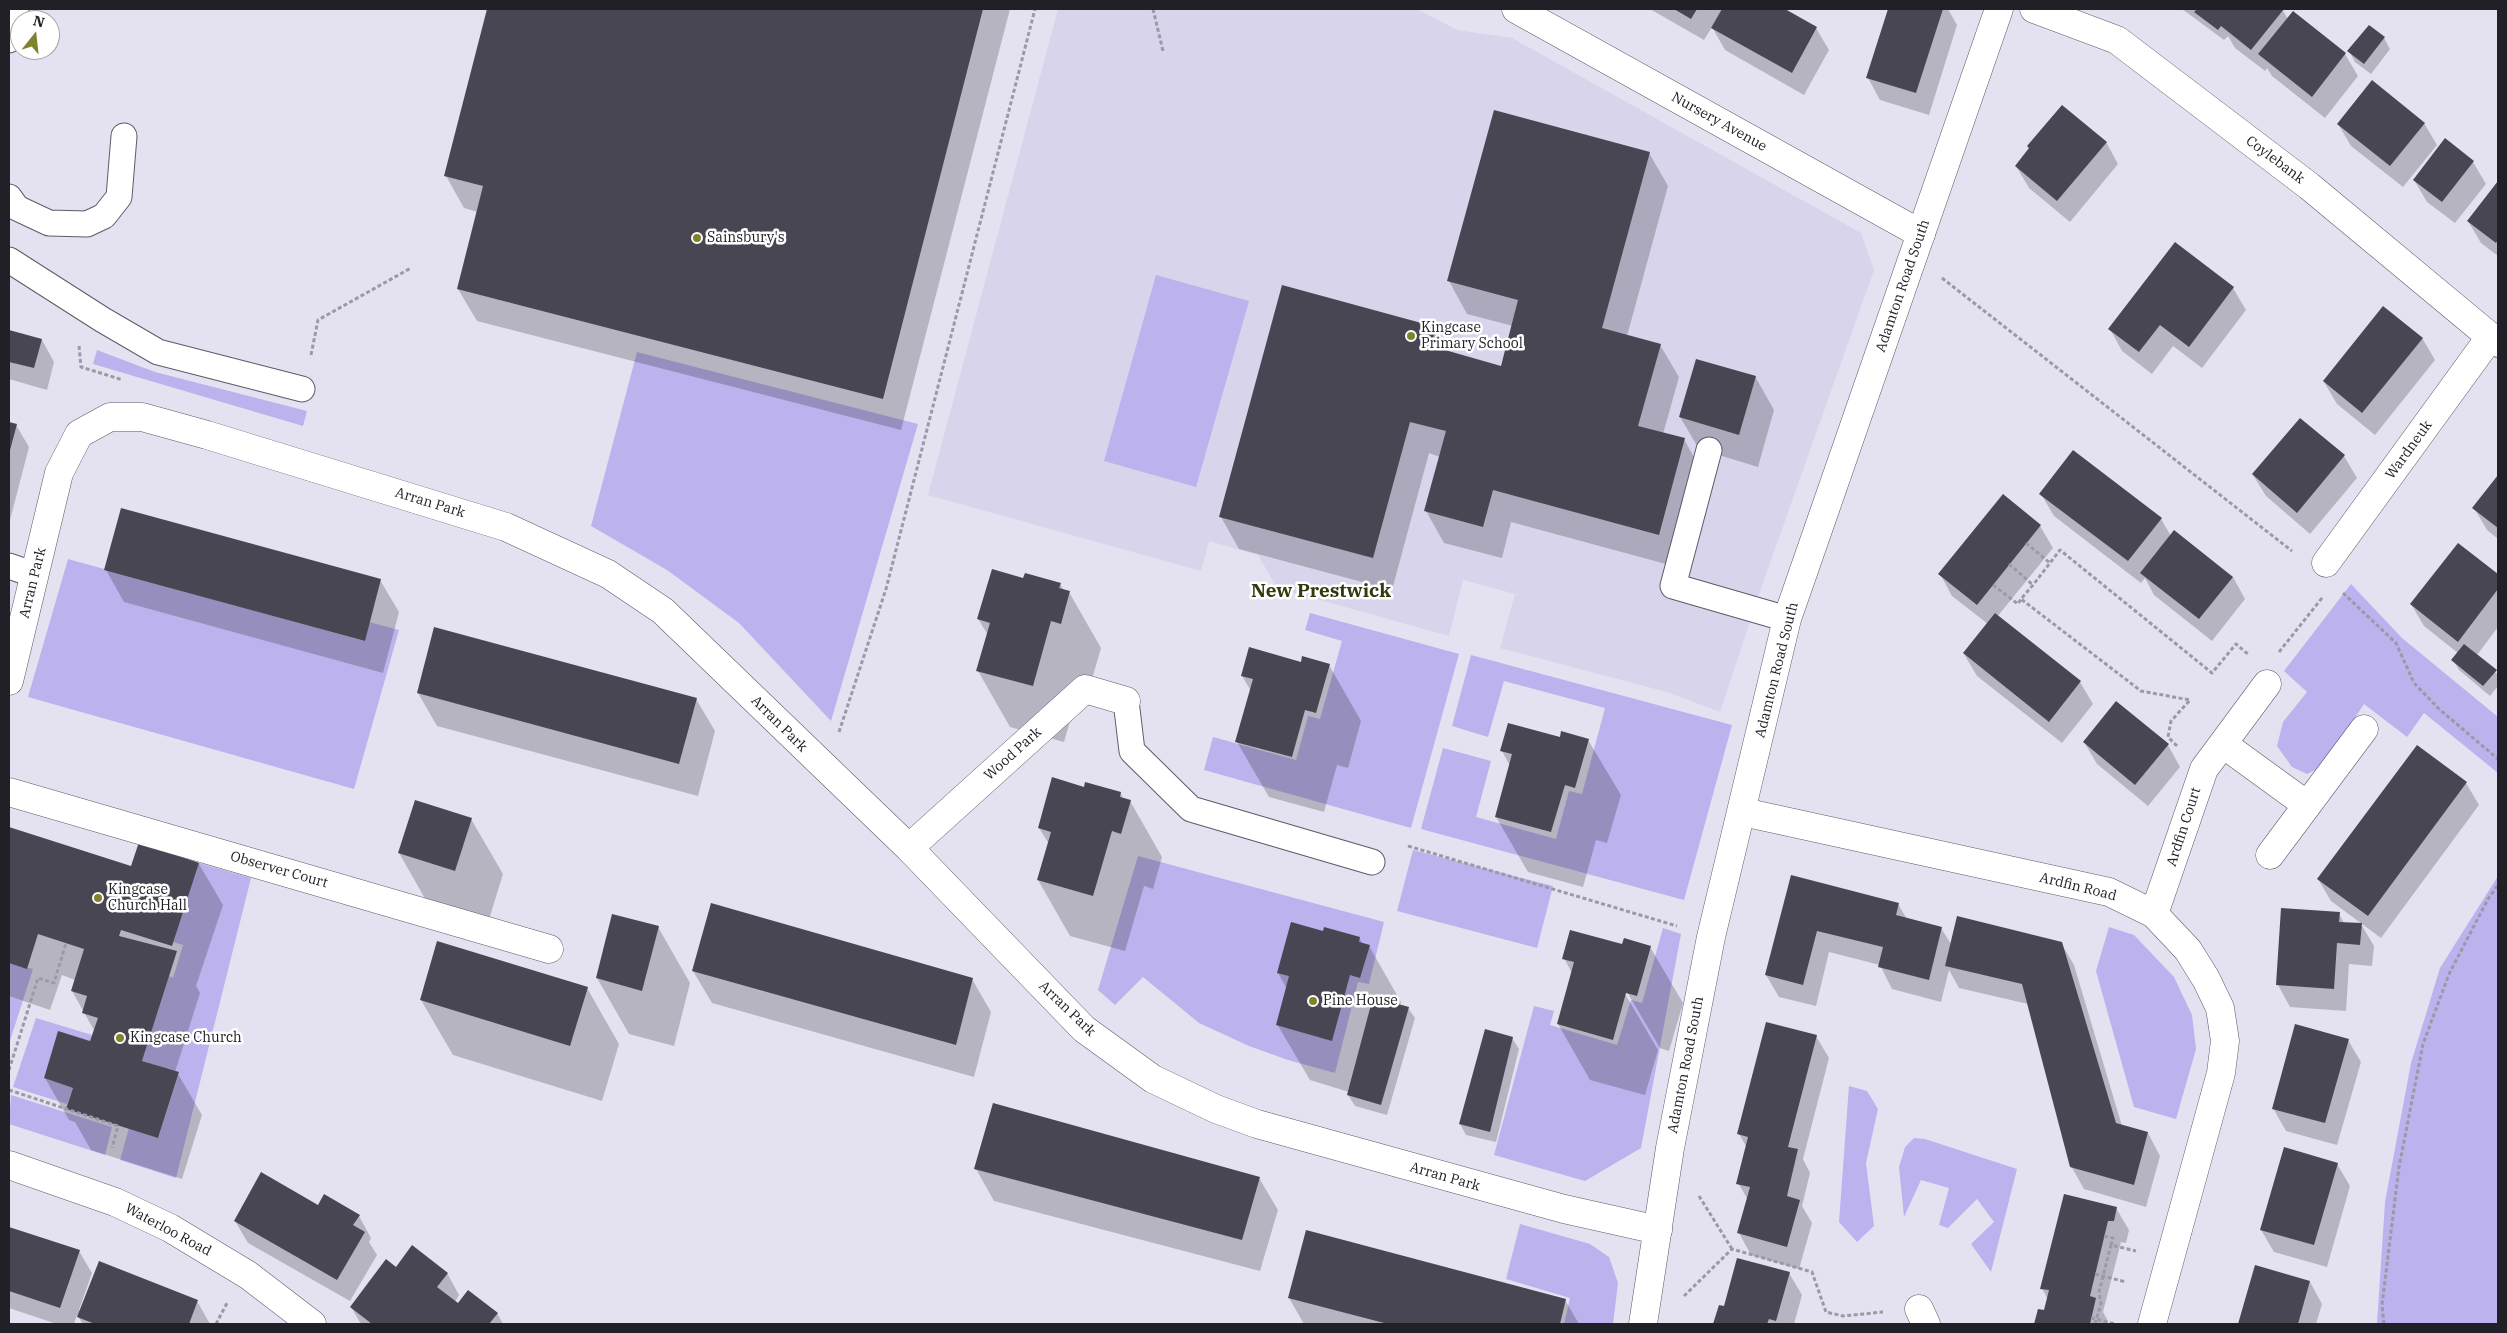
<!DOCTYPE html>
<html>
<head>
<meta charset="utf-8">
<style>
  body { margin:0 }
  #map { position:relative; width:2507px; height:1333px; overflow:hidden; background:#e4e2f1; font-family:"IBM Plex Serif",serif }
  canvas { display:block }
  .frame { position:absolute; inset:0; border:10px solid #212026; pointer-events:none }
  .north { position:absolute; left:10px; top:10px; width:50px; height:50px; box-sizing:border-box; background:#fff; border:1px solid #a6a6a8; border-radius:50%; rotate:16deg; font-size:14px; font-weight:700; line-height:20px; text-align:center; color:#212026 }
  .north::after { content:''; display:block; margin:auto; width:18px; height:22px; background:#7f832e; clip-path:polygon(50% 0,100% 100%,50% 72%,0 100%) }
</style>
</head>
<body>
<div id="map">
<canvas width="2507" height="1333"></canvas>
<div class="frame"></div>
<div class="north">N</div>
</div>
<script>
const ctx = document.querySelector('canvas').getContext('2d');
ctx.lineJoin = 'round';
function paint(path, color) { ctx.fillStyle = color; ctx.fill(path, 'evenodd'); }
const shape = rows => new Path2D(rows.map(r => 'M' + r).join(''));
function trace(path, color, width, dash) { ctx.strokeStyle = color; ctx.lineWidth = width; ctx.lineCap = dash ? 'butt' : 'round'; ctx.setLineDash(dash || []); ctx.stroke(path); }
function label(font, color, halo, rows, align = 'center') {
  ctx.font = font + ' "IBM Plex Serif",serif'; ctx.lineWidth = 5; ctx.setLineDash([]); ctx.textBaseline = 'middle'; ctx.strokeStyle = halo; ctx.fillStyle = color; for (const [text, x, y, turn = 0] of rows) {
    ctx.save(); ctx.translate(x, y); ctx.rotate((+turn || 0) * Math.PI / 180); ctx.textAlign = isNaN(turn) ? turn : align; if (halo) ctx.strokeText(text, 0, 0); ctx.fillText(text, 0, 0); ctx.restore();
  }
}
paint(shape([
  [1058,9,1417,9,1457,30,1512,38,1861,233,1874,270,1759,594,1720,712,1667,692,1500,648,1515,594,1463,580,1449,636,1277,588,1258,555,1209,541,1201,571,928,495]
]), '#d7d4eb');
paint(shape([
  [1156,275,1249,301,1196,487,1104,461],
  [97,350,155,372,307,411,303,426,93,364],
  [637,352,918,424,831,721,739,623,667,570,591,526],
  [68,559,364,641,369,622,399,630,354,789,28,697],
  [2351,584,2402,638,2498,717,2498,773,2424,713,2407,737,2364,704,2322,767,2307,774,2292,767,2277,746,2283,722,2307,692,2284,671],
  [1310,613,1459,654,1411,828,1204,770,1213,737,1296,760,1308,716,1320,719,1342,641,1305,630],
  [1471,655,1732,725,1684,900,1421,829,1443,748,1491,761,1476,817,1556,839,1569,791,1582,794,1605,708,1504,681,1488,737,1452,726],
  [1413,850,1553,886,1537,948,1397,911],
  [1138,856,1384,922,1369,984,1358,982,1335,1073,1288,1060,1249,1046,1199,1023,1143,977,1115,1005,1098,990],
  [199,863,251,878,176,1178,120,1160,129,1128,158,1138,179,1073,142,1061,169,976,173,978,183,945,173,942],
  [2498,876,2498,1324,2377,1324,2385,1202,2411,1063,2440,968],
  [2109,927,2134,935,2174,977,2192,1015,2196,1049,2176,1119,2134,1107,2096,971],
  [1663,928,1681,934,1641,1148,1585,1181,1494,1155,1534,1006,1554,1011,1550,1025,1617,1045,1631,1000,1642,1003],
  [9,963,33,969,9,1044],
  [36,1018,92,1035,90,1041,58,1032,44,1078,73,1088,67,1104,13,1087],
  [1849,1086,1867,1091,1878,1109,1866,1163,1874,1226,1857,1242,1839,1222],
  [11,1095,112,1127,105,1155,9,1124],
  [1914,1138,1925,1139,2017,1169,1991,1272,1971,1244,1994,1222,1977,1199,1948,1228,1939,1225,1949,1188,1921,1180,1904,1217,1899,1167,1905,1147],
  [1520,1224,1590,1244,1609,1257,1618,1283,1613,1324,1564,1324,1570,1298,1506,1279]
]), '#bcb2ed');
paint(shape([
  [489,9,1010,9,901,430,477,321,458,289,478,212,464,208,446,176],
  [1650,9,1782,9,1816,28,1829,50,1804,95,1725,50,1712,27,1704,40],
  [1890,9,1948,9,1957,25,1929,115,1880,100,1868,78],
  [2182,9,2282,9,2288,19,2293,12,2345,54,2358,76,2325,118,2272,76,2267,68,2265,71,2235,48,2228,36,2224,40],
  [2384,38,2390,49,2371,74,2355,62,2349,51],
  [2424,123,2437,145,2403,187,2351,146,2338,124],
  [2106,142,2118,164,2070,222,2029,188,2016,166,2030,149,2028,147],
  [1649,153,1668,186,1627,336,1660,345,1679,377,1663,434,1684,439,1702,472,1677,567,1511,522,1502,558,1444,543,1426,511,1440,457,1429,453,1392,590,1239,549,1221,517,1435,328,1450,353,1502,367,1513,326,1467,314,1449,281],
  [2473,162,2486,184,2455,223,2427,202,2414,180],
  [2498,183,2498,256,2481,243,2468,221],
  [2175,243,2233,288,2246,310,2202,368,2173,346,2152,374,2122,351,2110,329],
  [9,331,42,340,54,362,47,390,9,379],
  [2422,338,2435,360,2375,435,2337,404,2324,382],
  [1697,361,1756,378,1774,410,1758,467,1699,449,1680,417],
  [9,423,16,425,29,447,9,524],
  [2344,456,2357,478,2310,534,2266,496,2253,475],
  [2498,477,2498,539,2487,530,2474,508],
  [2041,494,2161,519,2171,536,2233,577,2245,599,2212,641,2154,595,2145,578,2141,583,2054,516],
  [2003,496,2040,526,2053,548,1997,617,2080,682,2093,704,2062,743,1977,676,1964,654,1988,624,1952,596,1940,574],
  [2458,545,2498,576,2498,627,2477,655,2498,675,2498,686,2490,696,2459,670,2453,660,2458,653,2424,626,2411,604],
  [106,570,380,580,399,612,383,673,124,602],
  [1060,584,1064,591,1069,592,1101,648,1092,679,1083,676,1064,742,1010,727,978,671,988,635,978,619],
  [435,628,696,699,715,731,698,796,437,726,418,693],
  [1302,664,1329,665,1361,721,1348,768,1337,765,1324,812,1269,797,1237,742,1251,691,1242,676],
  [1561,738,1588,740,1621,795,1607,843,1596,840,1583,887,1528,872,1496,817,1510,766,1502,751],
  [2084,742,2168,745,2180,767,2148,806,2097,764],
  [2466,783,2479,805,2381,938,2331,901,2318,879],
  [1085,788,1120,793,1124,799,1130,801,1162,857,1153,889,1144,886,1125,951,1070,936,1038,880,1049,844,1039,828],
  [471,819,503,874,487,926,431,909,399,853],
  [9,828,132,868,199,864,223,905,196,986,200,993,175,1072,178,1074,202,1115,182,1179,91,1150,75,1122,69,1120,45,1078,91,1043,95,1032,72,991,75,980,62,975,50,1010,9,996],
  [1792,876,1898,904,1907,919,1941,928,1951,944,2061,943,2074,965,2122,1126,2148,1133,2160,1156,2146,1207,2084,1189,2071,1166,2028,1004,1959,988,1949,970,1941,1002,1892,989,1880,965,1829,952,1816,1006,1779,997,1766,975],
  [2282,910,2339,914,2344,923,2361,924,2374,946,2372,966,2349,964,2346,1011,2290,1007,2278,985],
  [658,927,690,983,674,1046,629,1034,597,978],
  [1359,938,1363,944,1369,946,1401,1002,1400,1005,1408,1008,1415,1018,1387,1115,1355,1106,1348,1095,1349,1092,1310,1080,1277,1024,1287,989,1278,973],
  [1623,946,1650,947,1683,1003,1669,1051,1660,1048,1627,992,1624,992,1658,1050,1645,1095,1590,1080,1558,1024,1572,973,1564,958],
  [693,971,972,979,991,1012,974,1077,712,1003],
  [587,988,619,1044,602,1101,453,1055,421,1000],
  [1816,1036,1829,1058,1803,1159,1810,1173,1802,1206,1812,1223,1799,1269,1751,1255,1739,1233,1748,1200,1738,1183,1747,1148,1739,1134],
  [1512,1038,1519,1049,1496,1142,1466,1135,1460,1124],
  [2348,1040,2361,1062,2337,1145,2286,1131,2273,1108],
  [2337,1164,2350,1186,2327,1267,2274,1252,2261,1230],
  [976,1169,1259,1178,1278,1210,1260,1271,994,1201],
  [318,1206,359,1216,371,1238,369,1242,377,1255,350,1301,248,1243,235,1221],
  [2116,1208,2129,1230,2126,1243,2121,1242,2103,1312,2108,1321,2107,1324,2035,1324,2039,1310,2045,1312,2048,1300,2042,1288],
  [9,1228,79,1251,92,1273,79,1310,197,1301,210,1324,83,1324,77,1315,74,1324,57,1324,9,1308],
  [2256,1267,2310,1282,2322,1304,2316,1324,2239,1324],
  [396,1269,447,1273,459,1295,455,1302,497,1313,503,1324,361,1324,351,1307],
  [1789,1273,1802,1295,1794,1324,1715,1324,1719,1307,1724,1307],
  [1289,1298,1565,1300,1579,1324,1304,1324]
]), '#0003');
paint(shape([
  [487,9,983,9,883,399,457,289,483,186,444,176],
  [1674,9,1697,9,1691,19],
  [1722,9,1785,9,1817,27,1792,73,1711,28],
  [1888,9,1943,9,1916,93,1866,78],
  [2197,9,2284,9,2251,50,2221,26,2218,30,2194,12],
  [2293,11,2346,53,2312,97,2258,54],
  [2369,25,2385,37,2364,64,2347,51],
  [2372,80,2425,123,2390,166,2337,124],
  [2062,105,2107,142,2057,201,2015,166,2029,148,2027,146],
  [1494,110,1650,152,1602,328,1661,344,1638,426,1685,438,1659,535,1493,490,1483,527,1424,511,1446,431,1410,422,1373,558,1219,517,1282,285,1436,327,1431,346,1501,366,1518,300,1447,281],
  [2445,138,2474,161,2442,202,2413,180],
  [2498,181,2498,240,2496,243,2467,221],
  [2175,242,2234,287,2189,347,2160,325,2139,352,2108,329],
  [2383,306,2423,338,2362,413,2323,381],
  [9,330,42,339,34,368,9,362],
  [1696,359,1756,376,1739,435,1679,417],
  [2300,418,2345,455,2297,513,2252,474],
  [9,422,17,424,9,454],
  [2073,450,2162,518,2128,561,2039,494],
  [2498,475,2498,528,2472,508],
  [2003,494,2041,525,1977,605,1938,574],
  [121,508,381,579,365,641,104,570],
  [2174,530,2233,577,2199,619,2140,573],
  [2458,543,2498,574,2498,589,2458,642,2410,604],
  [992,569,1023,578,1025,573,1061,583,1059,588,1070,591,1061,624,1051,621,1033,686,976,671,990,623,977,619],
  [1995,613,2081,681,2049,722,1963,653],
  [434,627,697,698,679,764,417,693],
  [2464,644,2497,670,2483,686,2451,660],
  [1249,647,1301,662,1302,656,1330,664,1316,713,1305,710,1292,757,1235,742,1253,679,1241,676],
  [2116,701,2169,744,2135,785,2083,742],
  [1508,723,1560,737,1561,731,1589,739,1575,788,1565,785,1551,832,1495,817,1512,754,1500,751],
  [2417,745,2467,782,2368,916,2317,879],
  [1052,777,1084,787,1085,782,1121,792,1120,797,1131,800,1121,834,1112,831,1093,896,1037,880,1051,832,1038,828],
  [415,800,472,818,455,871,398,853],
  [9,827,131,866,139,842,199,863,172,946,121,930,119,936,177,951,142,1061,179,1072,158,1138,66,1109,73,1088,44,1078,58,1031,90,1041,98,1018,82,1013,87,996,71,991,84,949,38,934,27,969,9,963],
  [1791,875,1899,903,1896,915,1942,927,1929,980,1878,967,1883,947,1817,931,1803,985,1765,975],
  [711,903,973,978,956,1045,692,971],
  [2281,908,2340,912,2339,922,2362,923,2360,945,2337,943,2334,989,2276,985],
  [612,914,659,926,642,991,596,978],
  [1957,916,2062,942,2116,1123,2148,1132,2134,1185,2070,1167,2022,984,1945,966],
  [1291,922,1323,931,1324,927,1360,937,1359,942,1370,945,1360,978,1350,975,1332,1041,1276,1025,1289,976,1277,973],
  [1570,930,1622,944,1624,938,1651,946,1637,996,1626,993,1613,1040,1557,1024,1574,962,1562,959],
  [437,941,588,987,570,1046,420,1000],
  [1373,997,1409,1007,1381,1105,1347,1095],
  [1766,1022,1817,1035,1788,1147,1798,1149,1787,1196,1800,1200,1787,1247,1737,1233,1750,1187,1736,1184,1748,1137,1737,1134],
  [2295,1024,2349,1039,2325,1123,2272,1109],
  [1485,1029,1513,1037,1490,1132,1459,1124],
  [993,1103,1260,1177,1242,1240,974,1169],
  [2284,1147,2338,1163,2314,1245,2260,1230],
  [261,1172,318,1205,324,1194,360,1215,353,1225,365,1232,337,1280,234,1221],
  [2064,1194,2117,1207,2114,1221,2108,1221,2090,1296,2096,1298,2090,1324,2034,1324,2038,1309,2044,1310,2049,1290,2040,1289],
  [9,1227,80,1250,60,1308,9,1291],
  [1306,1230,1566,1299,1560,1324,1388,1324,1288,1298],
  [412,1245,448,1273,437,1287,458,1303,468,1290,498,1313,489,1324,372,1324,350,1307,386,1259,396,1267],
  [1737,1258,1790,1272,1776,1321,1769,1319,1767,1324,1713,1324,1719,1305,1724,1306],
  [99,1261,198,1300,189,1324,95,1324,77,1317],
  [2255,1265,2310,1281,2298,1324,2238,1324]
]), '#484652');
const service = shape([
  [9,40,16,9],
  [9,197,17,208,49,223,87,224,104,216,119,197,124,136],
  [9,260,103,320,158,352,302,389],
  [1709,450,1673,586,1787,619],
  [9,566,35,575],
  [1126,701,1132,751,1191,809,1372,862]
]);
const minor = shape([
  [1516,9,1921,234],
  [2034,9,2117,40,2309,186,2498,343],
  [2326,563,2491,336],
  [9,681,59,473,79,434,110,417,142,417,207,435,506,527,608,574,663,611,909,848,1084,1029,1153,1079,1216,1109,1257,1124,1564,1209,1658,1230],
  [2223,744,2307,805],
  [9,792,549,949],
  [1743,812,2109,892,2154,914,2188,950,2206,979,2220,1008,2225,1041,2221,1073,2152,1324],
  [909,848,1085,689,1126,701],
  [2270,855,2364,729],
  [2154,914,2204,769,2267,684],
  [9,1165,115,1202,170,1228,248,1275,312,1324],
  [1919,1309,1926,1324]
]);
const tertiary = shape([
  [1643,1324,1670,1148,1711,937,1787,619,1999,9]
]);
trace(service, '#5c5b68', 27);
trace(minor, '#5c5b68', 29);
trace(tertiary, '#5c5b68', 29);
trace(shape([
  [1153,9,1163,51],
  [1942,278,2292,551],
  [79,346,81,367,123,380],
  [311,355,318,320,411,268],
  [2026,543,2050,563],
  [2009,564,2033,585],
  [1993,585,2018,604,2021,599],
  [2343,593,2396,643,2414,683,2439,709,2498,759],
  [2279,652,2322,598],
  [839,732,886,589,1035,9],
  [2177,746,2168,737,2171,721,2190,700,2141,691,2021,599,2033,585,2060,550,2212,673,2236,644,2249,655],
  [1408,846,1677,926],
  [9,1070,38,978,54,983,66,943],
  [9,1090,118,1126,112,1148],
  [1699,1196,1732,1249],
  [2104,1236,2113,1238,2111,1245,2136,1251],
  [2095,1274,2126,1282],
  [1684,1296,1732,1249,1812,1272,1826,1312,1843,1316,1883,1312],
  [2091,1318,2115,1324],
  [216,1324,227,1303],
  [2095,1324,2101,1303,2099,1292,2111,1245],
  [2384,1324,2382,1305,2399,1167,2423,1044,2449,974,2488,899,2498,885]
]), '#9b99a5', 3, [4, 2.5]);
trace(service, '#fff', 25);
trace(minor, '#fff', 28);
trace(tertiary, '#fff', 28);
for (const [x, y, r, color] of [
  [697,238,5,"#7f832e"],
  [1411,336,5,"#7f832e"],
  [98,898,5,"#7f832e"],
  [1313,1001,5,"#7f832e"],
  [120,1038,5,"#7f832e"]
]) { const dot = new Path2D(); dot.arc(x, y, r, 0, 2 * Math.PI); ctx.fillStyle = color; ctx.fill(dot); trace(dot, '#fff', 2); }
label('14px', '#212026', '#fff', [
  ["Nursery Avenue",1719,122,29],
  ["Coylebank",2275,160,37],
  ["Adamton Road South",1903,286,-71],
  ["Wardneuk",2409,450,-54],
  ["Arran Park",430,503,17],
  ["Arran Park",33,583,-76],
  ["Adamton Road South",1777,670,-76],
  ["Arran Park",779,724,45],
  ["Wood Park",1013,754,-42],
  ["Ardfin Court",2184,827,-72],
  ["Observer Court",279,870,16],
  ["Ardfin Road",2078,887,14],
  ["Arran Park",1067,1009,44],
  ["Adamton Road South",1686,1065,-79],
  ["Arran Park",1445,1177,16],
  ["Waterloo Road",168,1230,28]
]);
label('14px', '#212026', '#fff', [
  ["Sainsbury's",707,238],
  ["Kingcase",1421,328],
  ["Primary School",1421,344],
  ["Kingcase",108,890],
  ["Church Hall",108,906],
  ["Pine House",1323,1001],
  ["Kingcase Church",130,1038]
], 'left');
label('bold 19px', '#36380f', '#fff', [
  ["New Prestwick",1321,592]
]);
</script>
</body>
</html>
